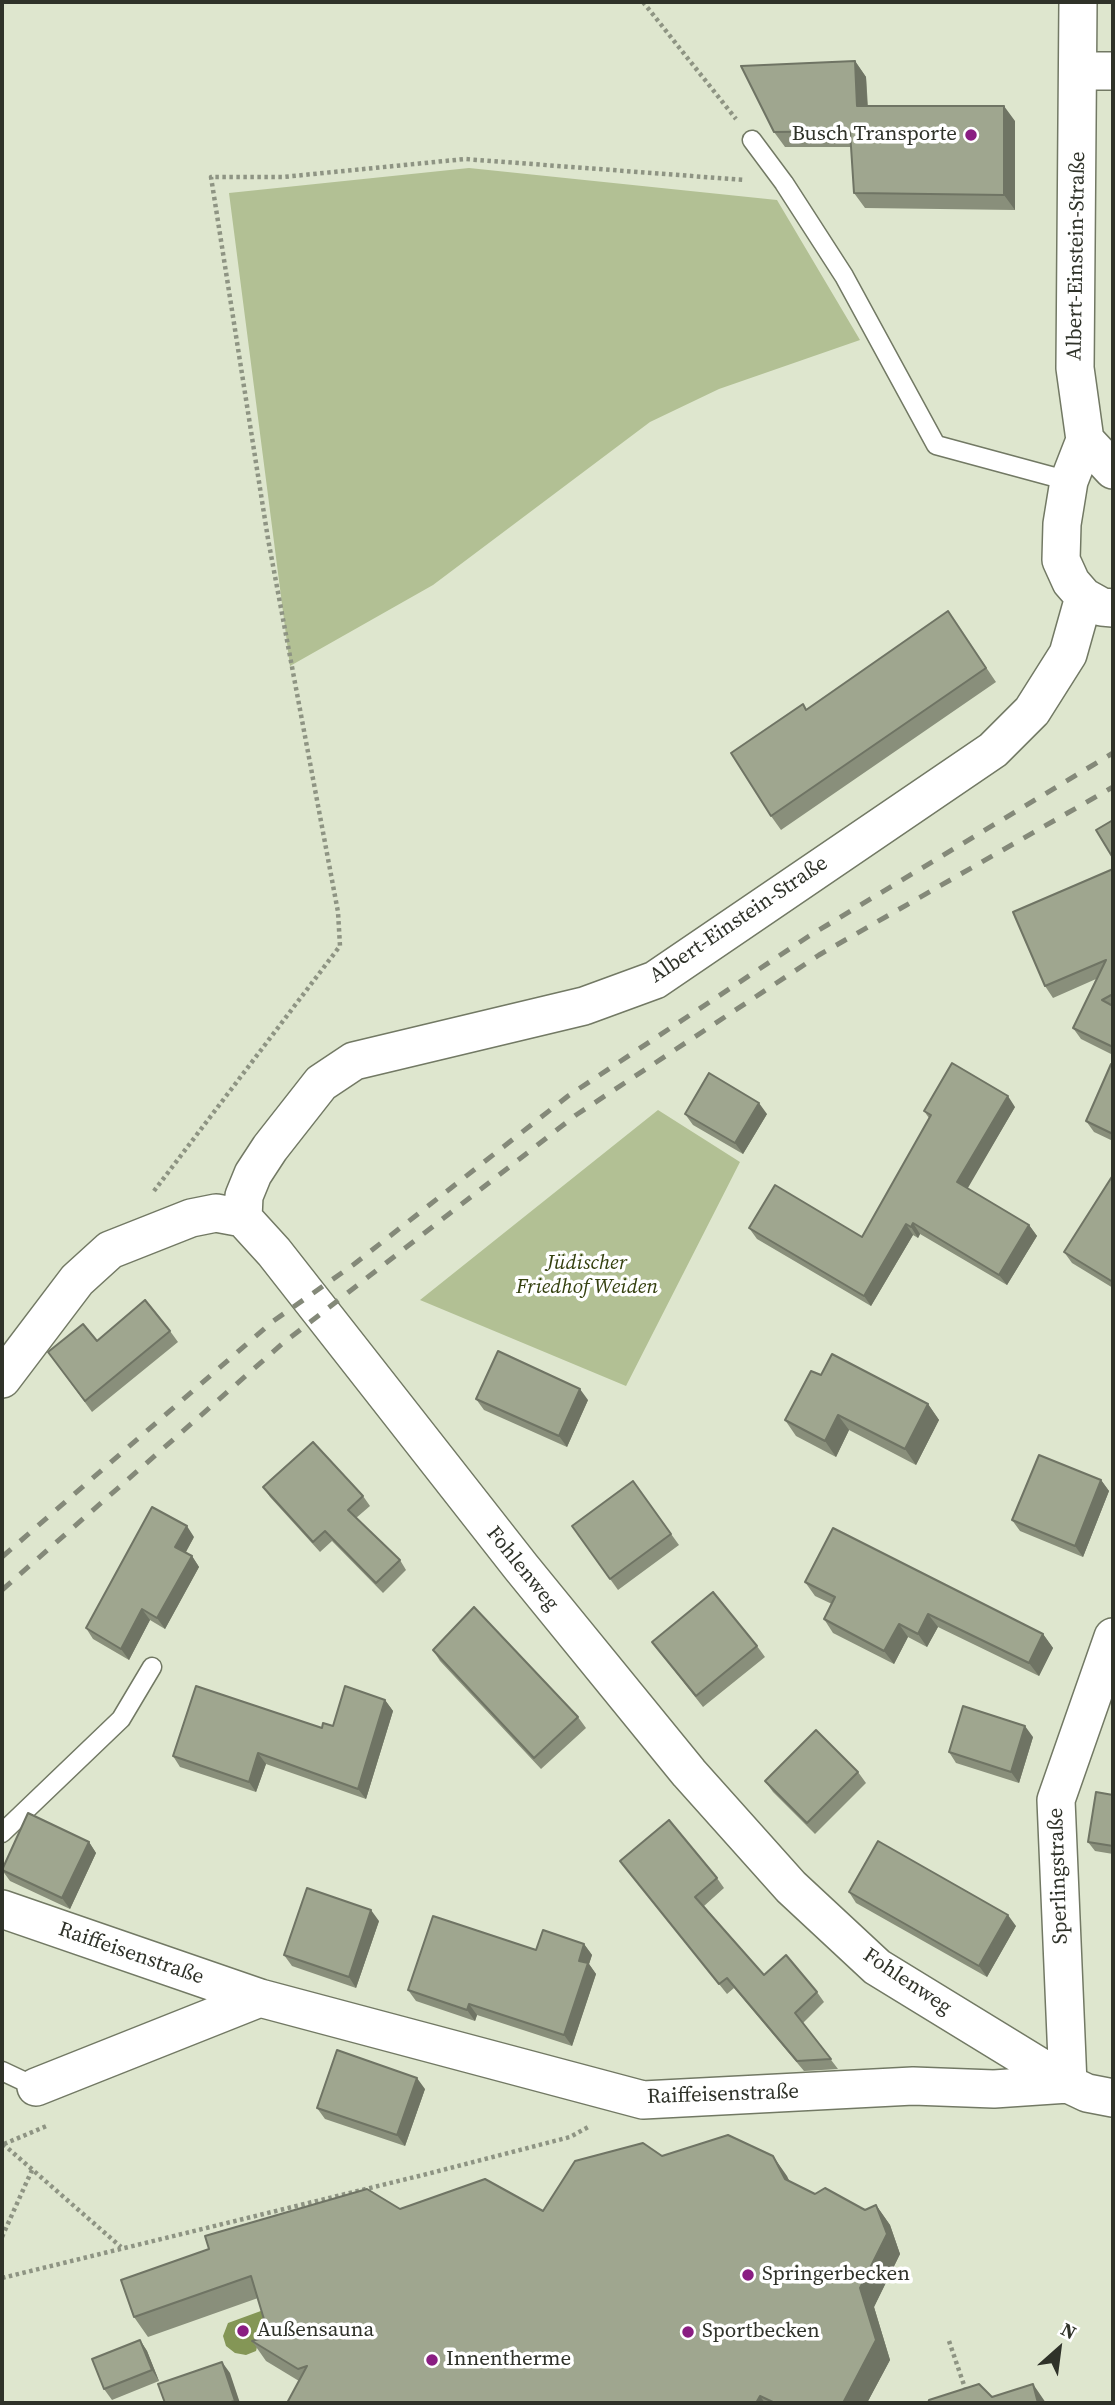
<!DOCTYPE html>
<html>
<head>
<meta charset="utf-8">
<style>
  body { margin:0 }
  #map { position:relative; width:1115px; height:2405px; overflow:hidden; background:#dee6ce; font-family:"Source Serif 4",serif }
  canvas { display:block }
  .frame { position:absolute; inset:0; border:4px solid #2f3229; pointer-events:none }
  .north { position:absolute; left:1024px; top:2314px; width:70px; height:70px; -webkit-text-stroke:5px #fff; paint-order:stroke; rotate:28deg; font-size:19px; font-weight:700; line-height:28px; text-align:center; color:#2f3229 }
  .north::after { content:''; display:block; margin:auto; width:24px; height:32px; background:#2f3229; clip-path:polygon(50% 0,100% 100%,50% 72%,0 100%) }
</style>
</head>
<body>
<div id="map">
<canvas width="1115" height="2405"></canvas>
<div class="frame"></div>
<div class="north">N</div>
</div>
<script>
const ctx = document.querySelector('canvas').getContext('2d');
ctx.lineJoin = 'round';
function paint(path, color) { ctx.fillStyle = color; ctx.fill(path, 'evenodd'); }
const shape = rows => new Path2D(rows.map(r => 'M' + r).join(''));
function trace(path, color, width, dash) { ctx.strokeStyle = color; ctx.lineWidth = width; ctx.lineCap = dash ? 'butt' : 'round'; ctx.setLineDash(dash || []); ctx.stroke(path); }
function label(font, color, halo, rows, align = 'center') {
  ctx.font = font + ' "Source Serif 4",serif'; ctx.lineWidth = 7; ctx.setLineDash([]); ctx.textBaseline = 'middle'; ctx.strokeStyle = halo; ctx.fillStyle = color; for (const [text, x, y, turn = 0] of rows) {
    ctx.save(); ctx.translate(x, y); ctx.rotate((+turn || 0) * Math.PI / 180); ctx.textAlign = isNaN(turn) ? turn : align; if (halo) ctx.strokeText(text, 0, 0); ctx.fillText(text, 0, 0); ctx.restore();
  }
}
paint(shape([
  [469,168,777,200,860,340,719,389,650,422,433,585,290,666,229,193],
  [658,1110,740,1162,626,1386,420,1300]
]), '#b2c094');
paint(shape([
  [269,2308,272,2320,262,2326,256,2351,246,2355,235,2353,226,2346,223,2336,228,2323]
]), '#849656');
const lane = shape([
  [752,140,784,183,844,276,936,445,1069,481],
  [2,1833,121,1719,152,1667],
  [2,2071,36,2087]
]);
const street = shape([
  [1078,2,1075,368,1085,440,1069,481,1062,524,1061,560,1071,582,1084,597,1102,607,1113,608],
  [1079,71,1113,71],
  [1085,440,1113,470],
  [243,1218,244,1196,253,1174,270,1148,321,1083,354,1061,584,1006,655,980,993,750,1032,711,1068,654,1084,597],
  [2,1379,77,1280,110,1250,191,1218,216,1213,243,1218,274,1252,521,1567,689,1773,791,1887,877,1967,1068,2084,1087,2093,1113,2098],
  [2,1909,260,1998],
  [1068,2084,1056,1800,1113,1637],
  [36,2087,260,1998,643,2100,913,2086,994,2089,1068,2084]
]);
trace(lane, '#727964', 21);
trace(street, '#727964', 40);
trace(shape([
  [643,2,736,119],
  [154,1191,340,946,338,912,268,539,211,177,283,177,465,159,745,180],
  [3,2144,121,2247],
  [4,2144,49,2125],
  [2,2237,32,2170],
  [2,2278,423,2175,570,2137,590,2126],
  [949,2341,966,2391]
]), '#8e9483', 4.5, [3.5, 3.5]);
trace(lane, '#fff', 18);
trace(street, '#fff', 37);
trace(shape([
  [2,1557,272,1322,353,1265,568,1096,809,936,1113,753],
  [2,1590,282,1344,576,1115,819,955,1113,787]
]), '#848979', 5, [12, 12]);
paint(shape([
  [855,61,866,77,868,106,1015,121,1015,210,865,208,854,193,851,147,785,147,774,132],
  [948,611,996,682,781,830,771,816],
  [1113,869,1113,1055,1081,1039,1073,1028,1096,979,1053,998,1045,986],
  [1113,1065,1113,1141,1094,1132,1086,1121],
  [1015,1107,967,1188,1029,1225,1037,1236,1007,1285,920,1234,918,1238,913,1235,871,1306,757,1239,749,1228,862,1237,929,1118,924,1111],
  [685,1114,767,1114,743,1154,693,1125],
  [1113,1175,1113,1288,1072,1263,1064,1252],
  [170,1331,178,1342,92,1412,48,1352,97,1341],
  [821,1375,928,1404,939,1420,916,1465,849,1430,836,1457,796,1436,785,1420],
  [476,1399,588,1400,567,1447,484,1410],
  [1101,1480,1109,1491,1083,1557,1020,1531,1012,1520],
  [633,1481,679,1545,618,1590,572,1526],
  [263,1487,363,1496,370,1506,356,1518,400,1560,406,1570,383,1593,332,1541,320,1552,270,1497],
  [194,1537,186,1552,192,1556,199,1567,165,1629,150,1620,129,1660,93,1639,86,1628],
  [805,1582,1043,1634,1053,1648,1039,1676,938,1627,927,1647,908,1637,894,1664,833,1633,824,1619,832,1604,815,1596],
  [652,1642,757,1646,765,1657,703,1707],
  [433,1650,578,1717,586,1728,541,1769,440,1661],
  [385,1700,393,1711,366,1799,266,1764,256,1792,180,1767,173,1756,333,1726],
  [1033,1737,1019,1783,956,1763,949,1752],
  [858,1772,866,1783,815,1834,773,1792,765,1781],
  [1113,1795,1113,1854,1095,1851,1088,1842],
  [89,1842,96,1853,70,1909,10,1881,2,1870],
  [620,1861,717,1878,724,1888,704,1906,764,1975,817,1992,824,2002,803,2023,838,2069,804,2071,734,1988,727,1994],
  [849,1892,1016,1926,987,1977,856,1903],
  [379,1921,356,1988,292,1966,284,1955],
  [584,1944,592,1955,589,1964,596,1974,572,2046,477,2015,475,2021,416,2001,408,1990,536,1950],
  [425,2089,405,2146,325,2119,317,2108],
  [662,2156,773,2156,789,2181,815,2194,865,2210,876,2205,890,2225,900,2254,874,2307,890,2360,867,2403,287,2403,299,2381,266,2361,252,2341,269,2336,258,2298,148,2337,134,2317,400,2209,543,2211],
  [140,2340,147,2351,159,2381,112,2400,104,2389]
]), '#898f7b');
paint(shape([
  [855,61,866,77,868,122,857,106],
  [1004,106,1015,121,1015,210,1004,195],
  [1008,1096,1015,1107,965,1193,957,1182],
  [759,1103,767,1114,743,1154,735,1143],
  [913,1223,920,1234,918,1238,911,1227],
  [906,1224,913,1235,871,1306,864,1296],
  [1029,1225,1037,1236,1007,1285,999,1275],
  [580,1389,588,1400,567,1447,559,1436],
  [928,1404,939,1420,916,1465,905,1449],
  [838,1415,849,1430,836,1457,825,1441],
  [1101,1480,1109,1491,1083,1557,1075,1546],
  [187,1526,194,1537,183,1557,175,1547],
  [192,1556,199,1567,165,1629,157,1618],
  [142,1609,150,1620,129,1660,121,1649],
  [928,1614,938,1627,927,1647,918,1634],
  [899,1624,908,1637,894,1664,884,1651],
  [1043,1634,1053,1648,1039,1676,1029,1663],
  [385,1700,393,1711,366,1799,358,1789],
  [1025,1726,1033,1737,1019,1783,1011,1772],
  [258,1753,266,1764,256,1792,249,1782],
  [89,1842,96,1853,70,1909,62,1898],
  [371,1910,379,1921,356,1988,349,1977],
  [1008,1915,1016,1926,987,1977,979,1966],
  [584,1944,592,1955,589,1964,596,1974,572,2046,564,2035,579,1961],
  [469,2004,477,2015,475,2021,467,2010],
  [417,2078,425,2089,405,2146,397,2135],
  [773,2156,787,2176,798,2199,785,2179],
  [876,2205,890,2225,900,2254,874,2307,890,2360,867,2403,843,2403,860,2288],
  [140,2340,147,2351,159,2381,152,2370],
  [222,2362,230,2373,240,2403,237,2403,235,2401],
  [1033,2384,1046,2403,1038,2403],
  [760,2396,765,2403,756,2403]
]), '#6f7464');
const building = shape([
  [855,61,857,106,1004,106,1004,195,854,193,850,131,774,132,741,66,855,61],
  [948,611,986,668,771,816,731,753,803,704,806,710,948,611],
  [1113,820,1113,858,1096,830,1113,820],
  [1113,869,1113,994,1102,1000,1113,1006,1113,1047,1073,1028,1106,960,1045,986,1013,912,1113,869],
  [952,1063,1008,1096,957,1182,1029,1225,999,1275,913,1223,911,1227,906,1224,864,1296,749,1228,775,1185,862,1237,931,1115,924,1111,952,1063],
  [1111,1064,1113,1065,1113,1134,1086,1121,1111,1064],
  [709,1073,759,1103,735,1143,685,1114,709,1073],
  [1113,1175,1113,1282,1064,1252,1113,1175],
  [145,1300,170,1331,85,1401,48,1352,83,1324,97,1341,145,1300],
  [498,1351,580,1389,559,1436,476,1399,498,1351],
  [832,1354,928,1404,905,1449,838,1415,825,1441,785,1420,811,1371,821,1375,832,1354],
  [313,1442,363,1496,348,1510,400,1560,376,1583,325,1531,313,1542,263,1487,313,1442],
  [1039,1455,1101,1480,1075,1546,1012,1520,1039,1455],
  [633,1481,671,1534,610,1579,572,1526,633,1481],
  [152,1507,187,1526,175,1547,192,1556,157,1618,142,1609,121,1649,86,1628,152,1507],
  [833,1528,1043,1634,1029,1663,928,1614,918,1634,899,1624,884,1651,824,1619,835,1597,805,1582,833,1528],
  [713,1592,757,1646,696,1696,652,1642,713,1592],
  [474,1607,578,1717,534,1758,433,1650,474,1607],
  [196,1686,322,1728,323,1723,333,1726,345,1686,385,1700,358,1789,258,1753,249,1782,173,1756,196,1686],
  [963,1706,1025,1726,1011,1772,949,1752,963,1706],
  [816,1730,858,1772,807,1823,765,1781,816,1730],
  [1096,1792,1113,1795,1113,1846,1088,1842,1096,1792],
  [28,1813,89,1842,62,1898,2,1870,28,1813],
  [669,1820,717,1878,695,1897,764,1975,786,1955,817,1992,795,2013,831,2059,797,2061,727,1978,719,1984,620,1861,669,1820],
  [878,1841,1008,1915,979,1966,849,1892,878,1841],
  [307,1888,371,1910,349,1977,284,1955,307,1888],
  [433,1916,536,1950,543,1930,584,1944,579,1961,588,1963,564,2035,469,2004,467,2010,408,1990,433,1916],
  [337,2050,417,2078,397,2135,317,2108,337,2050],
  [728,2135,773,2156,785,2179,815,2194,825,2188,865,2210,876,2205,887,2234,860,2288,876,2340,843,2403,775,2403,760,2396,756,2403,287,2403,307,2366,298,2369,252,2341,269,2336,251,2276,134,2317,121,2280,209,2249,205,2236,367,2189,400,2209,485,2179,543,2211,575,2161,643,2143,662,2156,728,2135],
  [140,2340,152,2370,104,2389,92,2359,140,2340],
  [222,2362,235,2401,227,2403,165,2403,158,2384,222,2362],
  [979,2384,992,2397,1033,2384,1038,2403,928,2403,929,2400,979,2384]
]);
paint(building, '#9fa68f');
trace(building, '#6f7464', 2);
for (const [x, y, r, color] of [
  [971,135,7,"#8a1d82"],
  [748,2275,7,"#8a1d82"],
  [243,2331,7,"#8a1d82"],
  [688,2332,7,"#8a1d82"],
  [432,2360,7,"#8a1d82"]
]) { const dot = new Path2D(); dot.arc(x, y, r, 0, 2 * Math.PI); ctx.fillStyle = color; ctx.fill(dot); trace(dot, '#fff', 2.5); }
label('21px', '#2f3229', '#fff', [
  ["Busch Transporte",957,135,"right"],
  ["Springerbecken",762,2275],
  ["Außensauna",257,2331],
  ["Sportbecken",702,2332],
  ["Innentherme",446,2360]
], 'left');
label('21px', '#2f3229', '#fff', [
  ["Albert-Einstein-Straße",1077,256,-89],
  ["Albert-Einstein-Straße",739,920,-34],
  ["Fohlenweg",522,1569,51],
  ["Sperlingstraße",1059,1876,-92],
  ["Raiffeisenstraße",131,1954,19],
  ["Fohlenweg",907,1982,34],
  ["Raiffeisenstraße",723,2095,-2]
]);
label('italic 21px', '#34400e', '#fff', [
  ["Jüdischer",587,1264],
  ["Friedhof Weiden",587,1288]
]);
</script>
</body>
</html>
